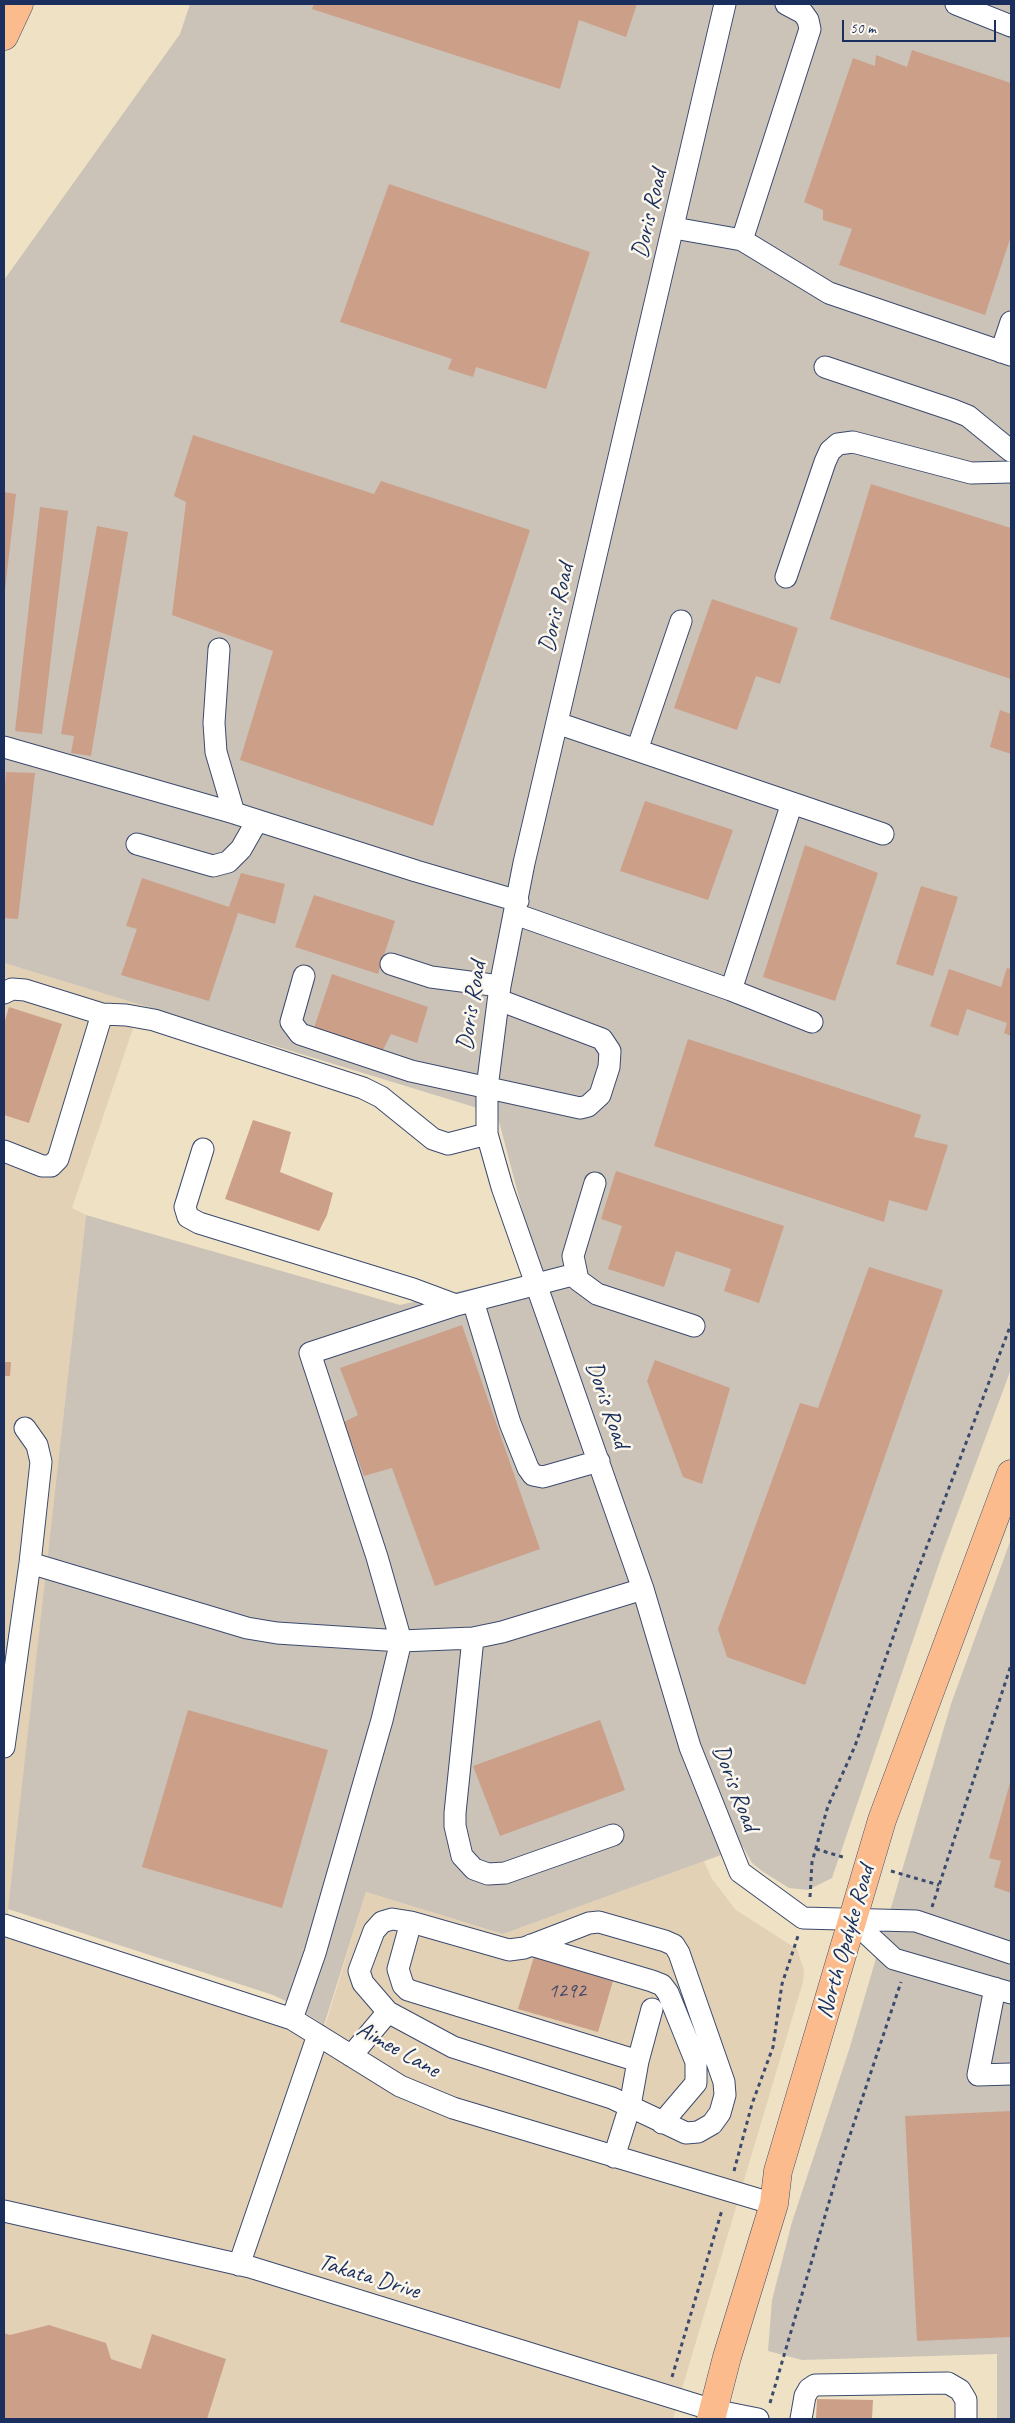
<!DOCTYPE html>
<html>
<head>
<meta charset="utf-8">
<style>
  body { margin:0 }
  #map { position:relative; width:1015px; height:2423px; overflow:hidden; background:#efe2c4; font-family:Caveat,sans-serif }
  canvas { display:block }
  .frame { position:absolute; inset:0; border:5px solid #1b2f5e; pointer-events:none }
  .scale { position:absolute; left:842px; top:20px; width:154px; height:22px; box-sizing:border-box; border:2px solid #1b2f5e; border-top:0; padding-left:6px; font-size:15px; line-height:18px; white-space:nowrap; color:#1b2f5e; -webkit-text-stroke:4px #fbf7ec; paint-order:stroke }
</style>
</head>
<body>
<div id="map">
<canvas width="1015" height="2423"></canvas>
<div class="frame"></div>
<div class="scale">50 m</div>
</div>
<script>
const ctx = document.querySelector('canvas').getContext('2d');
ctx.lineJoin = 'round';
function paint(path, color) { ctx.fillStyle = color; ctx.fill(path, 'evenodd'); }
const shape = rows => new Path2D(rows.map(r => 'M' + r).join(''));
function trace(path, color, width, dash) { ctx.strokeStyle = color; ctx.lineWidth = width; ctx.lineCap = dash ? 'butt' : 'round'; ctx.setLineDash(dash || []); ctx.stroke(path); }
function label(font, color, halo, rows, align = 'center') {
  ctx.font = font + ' Caveat,sans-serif'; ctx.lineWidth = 5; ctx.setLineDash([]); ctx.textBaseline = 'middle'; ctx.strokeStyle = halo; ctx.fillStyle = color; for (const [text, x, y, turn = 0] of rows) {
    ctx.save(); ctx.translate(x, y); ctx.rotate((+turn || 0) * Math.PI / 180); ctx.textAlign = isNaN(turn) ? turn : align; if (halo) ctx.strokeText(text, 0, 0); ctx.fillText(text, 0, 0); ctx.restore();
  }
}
paint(shape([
  [4,963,141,1005,72,1208,86,1215,6,1931,278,2023,319,2046,366,1892,503,1934,704,1861,712,1879,736,1910,797,1949,804,1970,803,1982,673,2419,4,2419]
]), '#e3d1b6');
paint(shape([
  [190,4,1011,4,1011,1369,942,1555,832,1878,808,1890,789,1888,762,1871,752,1863,743,1847,503,1934,366,1892,324,2025,288,2002,273,1995,8,1909,86,1215,400,1305,539,1273,497,1114,4,963,4,280,180,34],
  [1011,1539,1011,2419,997,2419,997,2354,802,2360,768,2351,772,2300,792,2222,849,2050,951,1704]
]), '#cbc3b8');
paint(shape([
  [314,4,637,4,626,37,579,20,560,89,312,9],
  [912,50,1011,83,1011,236,985,315,839,265,852,229,823,220,823,210,804,202,853,58,875,66,876,55,907,67],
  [389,184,590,252,546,389,476,367,473,377,448,369,452,359,340,322],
  [193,435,374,494,381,481,530,530,433,826,240,760,273,651,172,615,186,502,174,496],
  [871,484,1011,528,1011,679,830,619],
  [4,492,16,494,5,590,4,590],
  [40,507,68,511,42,734,15,731],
  [97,526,128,532,91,756,71,753,74,736,61,734],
  [712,599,798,628,780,684,756,676,737,730,674,708],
  [1000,710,1011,714,1011,754,990,747],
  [6,772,35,773,18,919,4,918,4,799],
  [645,801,733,830,708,900,620,871],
  [805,845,878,873,835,1001,763,977],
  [241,873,285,884,275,924,238,913,209,1001,121,975,137,929,126,926,142,878,229,907],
  [921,886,958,897,933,976,896,964],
  [314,895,395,921,378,974,295,947],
  [1007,968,1011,969,1011,1036,1004,1033,1007,1023,967,1009,958,1036,930,1026,949,969,1001,987],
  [332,974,428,1007,417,1043,391,1034,383,1050,314,1028],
  [9,1007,62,1024,29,1123,4,1115,4,1024],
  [688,1039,921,1115,914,1137,948,1145,927,1211,889,1200,884,1222,654,1146],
  [253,1120,291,1132,280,1172,333,1193,327,1215,319,1231,225,1199],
  [616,1171,784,1226,759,1303,724,1291,731,1269,676,1251,664,1287,608,1269,622,1226,601,1219],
  [869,1267,943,1290,805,1685,727,1657,718,1629,800,1403,818,1408],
  [462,1325,540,1549,435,1586,392,1468,364,1476,344,1422,358,1415,340,1368],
  [655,1360,730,1388,702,1484,683,1477,647,1381],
  [4,1362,11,1362,10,1376,4,1376],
  [188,1710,328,1750,282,1908,142,1867],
  [600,1720,625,1790,500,1836,473,1766],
  [1011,1779,1011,1893,994,1887,1001,1861,989,1858],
  [536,1950,615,1974,598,2032,518,2009],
  [1011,2111,1011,2337,917,2341,905,2116],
  [49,2325,106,2343,111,2359,141,2369,152,2334,226,2359,207,2419,4,2419,4,2333,10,2335],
  [817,2399,873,2400,872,2419,816,2419]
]), '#cc9f89');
const minor = shape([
  [725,4,524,863,500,986,487,1088,487,1134,502,1187,643,1589,690,1747,740,1872,803,1918,916,1921,1011,1953],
  [956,4,1011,26],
  [674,228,742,240,829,293,1011,355],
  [742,240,810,29,808,20,803,13,786,4],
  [1001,352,1011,322],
  [825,367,953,410,968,416,1011,451],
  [786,577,825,462,830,451,838,444,853,442,971,473,1011,472],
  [219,649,214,723,216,752,234,813],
  [4,747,234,813,416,871,518,901],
  [637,750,681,621],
  [792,803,883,834],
  [137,844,213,866,228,862,241,849,257,821],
  [515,914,731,990,792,803,557,723],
  [391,964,431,977,500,986],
  [304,976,291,1022,300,1034,411,1071,580,1108,588,1106,600,1095,609,1067,610,1051,602,1039,499,1000],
  [731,990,812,1022],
  [4,993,12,989,25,990,102,1014,126,1015,154,1020,363,1088,381,1097,433,1139,448,1144,487,1134],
  [203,1149,185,1207,188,1217,199,1223,413,1289,456,1305],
  [4,1151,42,1166,51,1166,58,1159,102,1014],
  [595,1183,573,1256,578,1280,597,1294,694,1326],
  [473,1301,510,1423,528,1468,533,1475,543,1477,599,1461],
  [30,1563,247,1628,277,1633,401,1641,377,1557,310,1353,456,1305,576,1274],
  [473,1638,455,1813,455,1826,462,1856,474,1869,488,1874,505,1873,613,1835],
  [4,1747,30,1563,41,1462,37,1445,25,1428],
  [852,1920,894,1959,1011,1993],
  [411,1922,398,1969,403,1985,408,1990,638,2061],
  [4,1925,292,2019,400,2086,453,2108,774,2204],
  [531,1945,652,1981,662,1985,668,1993,696,2062,696,2083,662,2123],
  [995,1988,978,2075,1011,2074],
  [292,2019,315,1953,382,1720,401,1641,473,1638,502,1632,643,1589],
  [351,2056,388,2012,363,1983,359,1971,374,1931,382,1922,392,1919,411,1922,509,1950,524,1948,589,1923,599,1922,665,1941,674,1945,679,1953,724,2082,725,2095,720,2113,712,2124,698,2132,686,2133,612,2098,453,2047,388,2012],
  [614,2157,630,2106,638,2061,652,2009],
  [4,2211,250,2267,713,2410,758,2419],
  [239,2265,318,2035],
  [801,2419,805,2396,809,2389,815,2385,948,2383,960,2390,966,2400,966,2419]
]);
const major = shape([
  [711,2419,727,2357,774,2204,778,2171,882,1820,1011,1474]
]);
const highway = shape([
  [4,36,19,4]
]);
trace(minor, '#3b4a6d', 23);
trace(major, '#3b4a6d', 29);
trace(highway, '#3b4a6d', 29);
trace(shape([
  [816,1849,846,1858],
  [891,1871,939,1885],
  [810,1897,812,1862,828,1806,855,1746,899,1620,1011,1324],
  [932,1907,1011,1665],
  [734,2171,752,2104,773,2047,782,1984,798,1936],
  [672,2377,722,2210],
  [770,2403,840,2165,901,1982]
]), '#3b4a6d', 3, [4, 4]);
trace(minor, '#fff', 21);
trace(major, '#fbbb8d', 28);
trace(highway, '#fbbb8d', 28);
label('21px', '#474b69', null, [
  ["1292",567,1991]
]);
label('24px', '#1b2f5e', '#fbf7ec', [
  ["Doris Road",650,214,-77],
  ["Doris Road",557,608,-77],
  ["Doris Road",472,1006,-81],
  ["Doris Road",607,1405,71],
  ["Doris Road",735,1788,69],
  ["North Opdyke Road",846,1942,-74],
  ["Aimee Lane",398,2050,29],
  ["Takata Drive",369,2277,17]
]);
</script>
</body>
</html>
